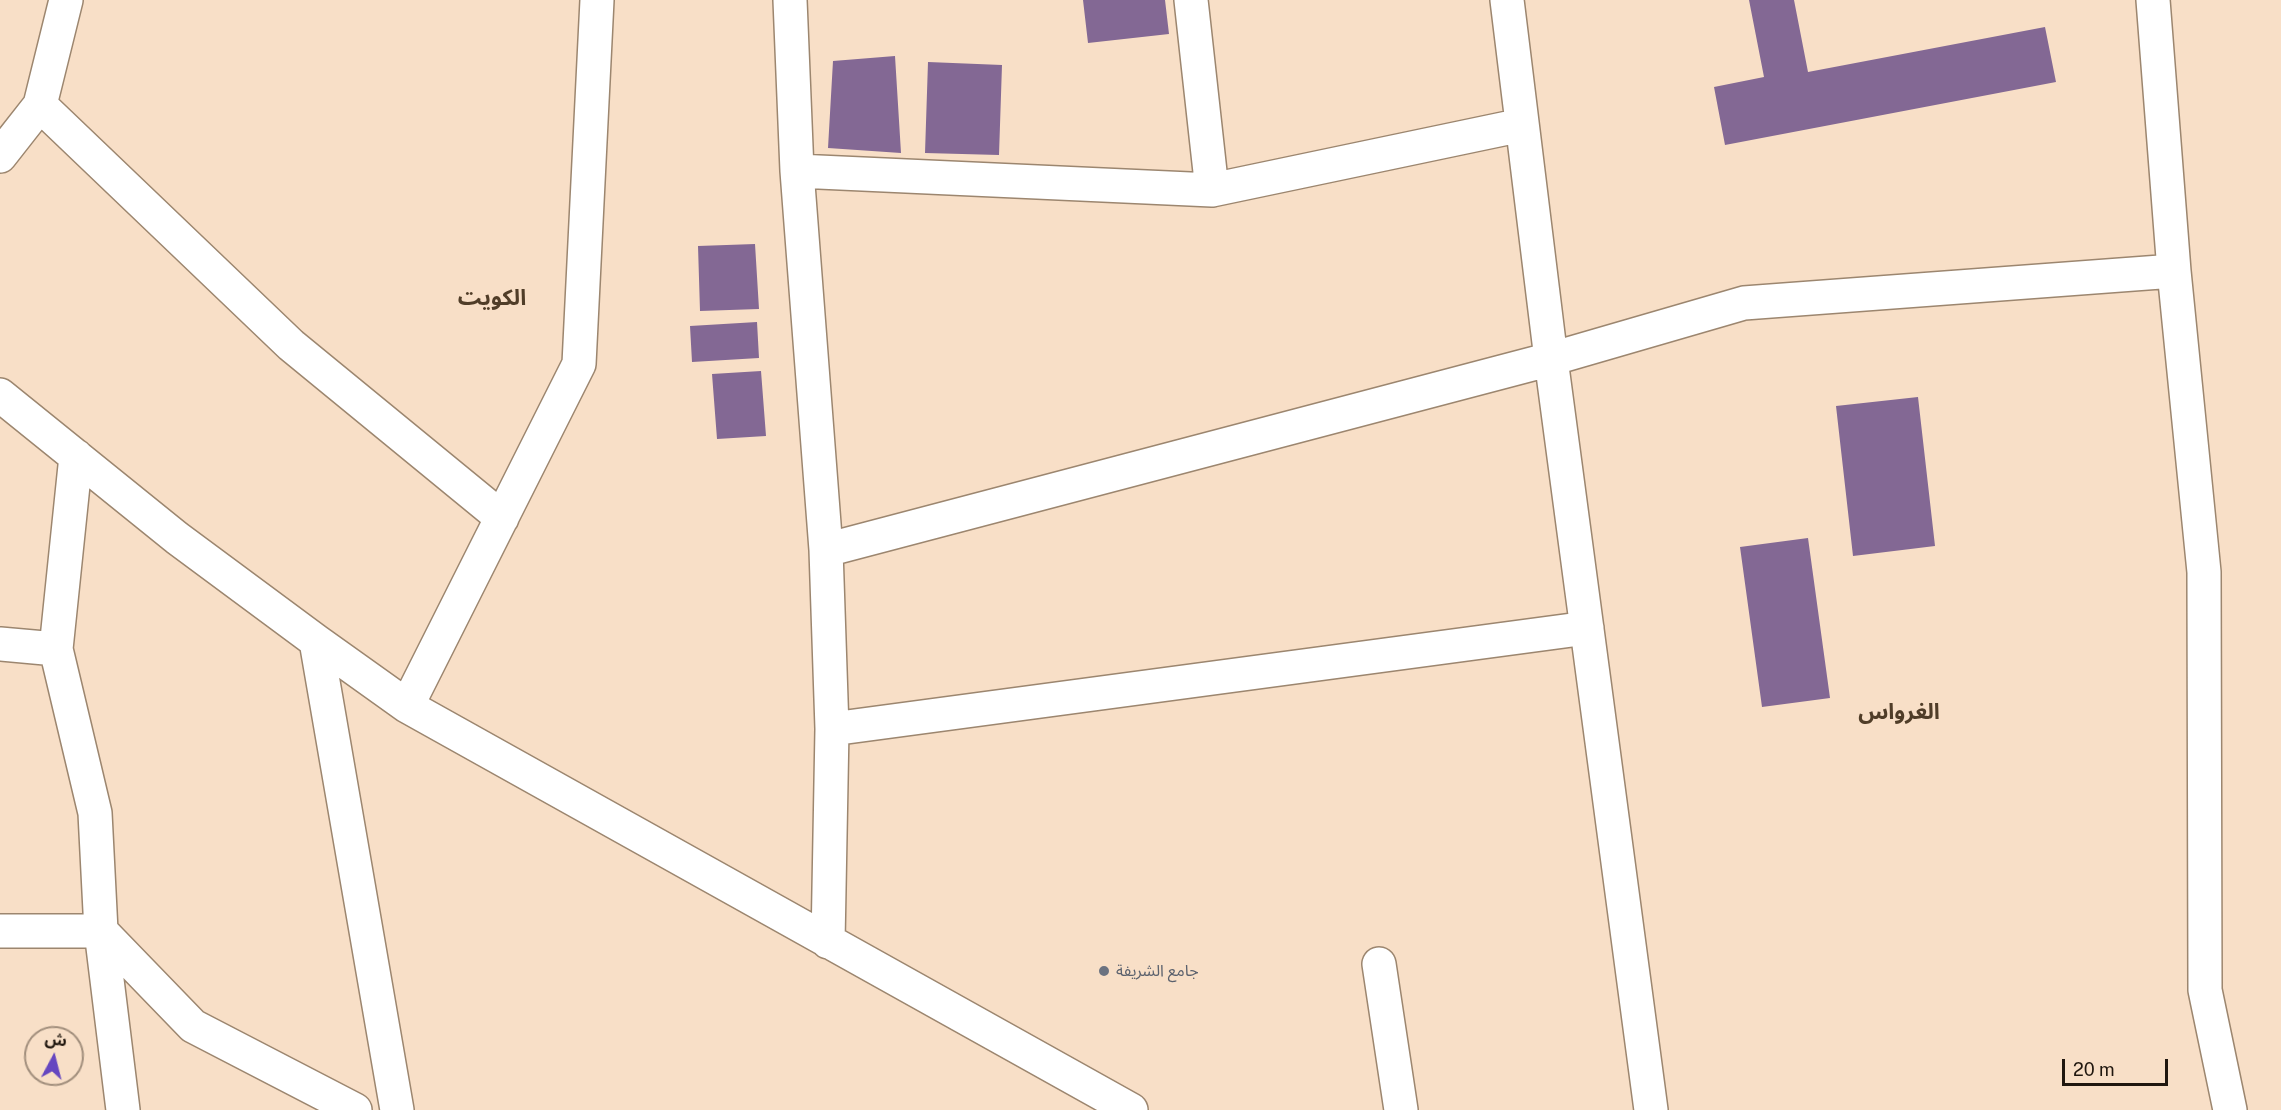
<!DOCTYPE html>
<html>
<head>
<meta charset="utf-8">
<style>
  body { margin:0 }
  #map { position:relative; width:2281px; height:1110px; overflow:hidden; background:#f8dfc7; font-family:"Public Sans","Noto Sans Arabic",sans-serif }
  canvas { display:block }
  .north { position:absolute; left:24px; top:1026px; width:60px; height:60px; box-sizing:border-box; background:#f8dfc7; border:2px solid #a28f7d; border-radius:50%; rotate:7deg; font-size:16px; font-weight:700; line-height:24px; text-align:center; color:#20170f }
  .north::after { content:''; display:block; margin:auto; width:21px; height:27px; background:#6647c0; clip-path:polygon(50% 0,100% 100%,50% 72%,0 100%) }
  .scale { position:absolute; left:2062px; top:1059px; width:106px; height:27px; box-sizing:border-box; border:3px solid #20170f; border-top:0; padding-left:8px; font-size:18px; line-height:21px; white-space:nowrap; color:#20170f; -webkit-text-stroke:4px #f8dfc7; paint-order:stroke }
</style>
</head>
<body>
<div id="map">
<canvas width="2281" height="1110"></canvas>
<div class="north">ش</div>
<div class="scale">20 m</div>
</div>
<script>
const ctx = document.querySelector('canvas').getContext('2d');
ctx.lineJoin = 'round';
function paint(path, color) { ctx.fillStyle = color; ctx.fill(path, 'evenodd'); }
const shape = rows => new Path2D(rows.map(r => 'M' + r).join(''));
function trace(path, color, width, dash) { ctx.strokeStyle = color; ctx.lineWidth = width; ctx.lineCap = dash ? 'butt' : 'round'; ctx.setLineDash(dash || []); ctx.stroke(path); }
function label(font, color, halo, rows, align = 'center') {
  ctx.font = font + ' "Public Sans","Noto Sans Arabic",sans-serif'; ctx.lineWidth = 4.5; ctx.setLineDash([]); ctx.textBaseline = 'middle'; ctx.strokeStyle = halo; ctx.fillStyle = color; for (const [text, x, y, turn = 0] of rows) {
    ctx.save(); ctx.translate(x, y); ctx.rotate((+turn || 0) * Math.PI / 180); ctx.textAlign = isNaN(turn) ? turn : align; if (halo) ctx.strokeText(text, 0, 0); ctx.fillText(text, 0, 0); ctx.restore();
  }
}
paint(shape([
  [1083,0,1165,0,1169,34,1088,43],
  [1749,0,1794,0,1808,72,2045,27,2056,82,1725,145,1714,87,1764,77],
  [895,56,901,153,828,148,833,61],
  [928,62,1002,65,999,155,925,153],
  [755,244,759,309,700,311,698,246],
  [757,322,759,358,692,362,690,326],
  [761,371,766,436,717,439,712,374],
  [1918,397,1935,546,1853,556,1836,406],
  [1808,538,1830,698,1762,707,1740,547]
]), '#836894');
const minor = shape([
  [790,0,797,171,826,550,832,729,828,942],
  [1191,0,1212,190],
  [1507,0,1551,359,1651,1110],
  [2153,0,2174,271,2204,572,2205,990,2230,1110],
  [40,105,291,345,502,518],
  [0,156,40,105,66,0],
  [797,171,1212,190,1522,125],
  [0,395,177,538,316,641,407,706,1131,1110],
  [76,456,56,649,95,813,101,931,123,1110],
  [826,550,1551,359,1744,303,2174,271],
  [316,641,397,1110],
  [0,644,56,649],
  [407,706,579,364,597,0],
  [832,729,1587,628],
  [0,931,101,931,193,1026,355,1110],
  [1379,964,1401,1110]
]);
trace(minor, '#9c866f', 36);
trace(minor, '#fff', 33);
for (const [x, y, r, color] of [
  [1104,971,6,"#6b7280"]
]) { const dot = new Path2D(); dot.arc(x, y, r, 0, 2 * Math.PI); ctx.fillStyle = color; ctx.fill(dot); trace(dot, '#f8dfc7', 2); }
label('16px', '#5b616d', '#f8dfc7', [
  ["جامع الشريفة",1116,971]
], 'left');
label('bold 22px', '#503d28', '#f8dfc7', [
  ["الكويت",492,298],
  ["الغرواس",1899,712]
]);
</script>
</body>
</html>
